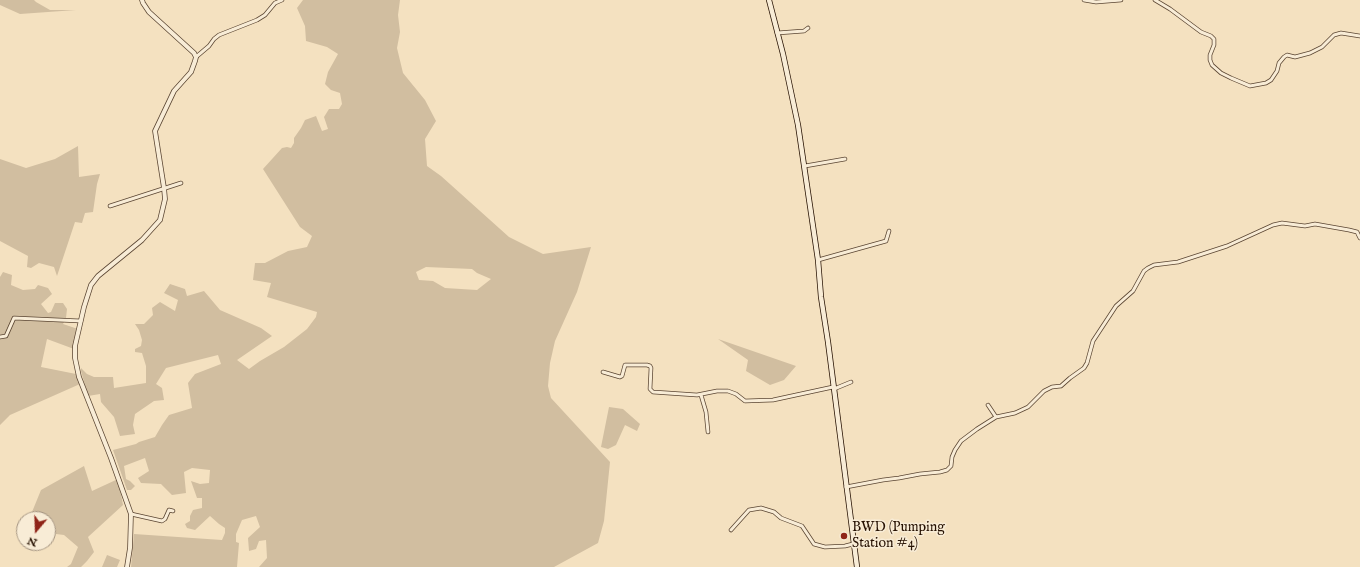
<!DOCTYPE html>
<html>
<head>
<meta charset="utf-8">
<style>
  body { margin:0 }
  #map { position:relative; width:1360px; height:567px; overflow:hidden; background:#f4e1c0; font-family:"IM FELL English",serif }
  canvas { display:block }
  .north { position:absolute; left:16px; top:511px; width:40px; height:40px; box-sizing:border-box; background:#f8ecd6; border:1px solid #a49481; border-radius:50%; rotate:199deg; font-size:11px; font-weight:700; line-height:16px; text-align:center; color:#261102 }
  .north::after { content:''; display:block; margin:auto; width:14px; height:18px; background:#8f2418; clip-path:polygon(50% 0,100% 100%,50% 72%,0 100%) }
</style>
</head>
<body>
<div id="map">
<canvas width="1360" height="567"></canvas>
<div class="north">N</div>
</div>
<script>
const ctx = document.querySelector('canvas').getContext('2d');
ctx.lineJoin = 'round';
function paint(path, color) { ctx.fillStyle = color; ctx.fill(path, 'evenodd'); }
const shape = rows => new Path2D(rows.map(r => 'M' + r).join(''));
function trace(path, color, width, dash) { ctx.strokeStyle = color; ctx.lineWidth = width; ctx.lineCap = dash ? 'butt' : 'round'; ctx.setLineDash(dash || []); ctx.stroke(path); }
function label(font, color, halo, rows, align = 'center') {
  ctx.font = font + ' "IM FELL English",serif'; ctx.lineWidth = 3; ctx.setLineDash([]); ctx.textBaseline = 'middle'; ctx.strokeStyle = halo; ctx.fillStyle = color; for (const [text, x, y, turn = 0] of rows) {
    ctx.save(); ctx.translate(x, y); ctx.rotate((+turn || 0) * Math.PI / 180); ctx.textAlign = isNaN(turn) ? turn : align; if (halo) ctx.strokeText(text, 0, 0); ctx.fillText(text, 0, 0); ctx.restore();
  }
}
paint(shape([
  [0,0,34,0,36,2,50,10,76,10,20,14,0,5],
  [303,0,400,0,398,15,400,32,397,48,403,73,425,100,436,121,425,139,427,166,441,176,509,237,543,254,591,247,577,292,555,341,550,363,548,386,551,398,610,462,604,521,598,543,554,567,259,567,267,558,266,540,259,541,256,549,249,551,248,538,260,527,256,516,242,520,236,534,236,542,239,543,237,567,131,567,134,534,222,540,225,533,225,528,219,524,210,516,195,530,187,528,185,524,190,521,190,516,193,510,202,508,202,498,197,498,191,481,200,484,209,483,210,470,192,468,184,472,186,493,172,495,161,484,141,483,138,478,149,471,145,458,124,466,126,479,130,481,135,486,131,490,127,490,113,450,136,444,139,442,155,437,162,425,169,415,192,408,188,383,195,374,221,364,218,355,166,368,156,384,162,388,164,400,154,401,135,414,133,425,135,434,120,436,114,417,101,402,100,394,88,396,81,371,81,368,87,374,94,377,113,377,114,388,146,383,146,366,142,353,135,352,135,349,141,346,142,340,139,330,135,324,144,324,153,315,152,308,160,302,175,311,178,300,164,293,170,284,185,289,187,296,204,291,220,310,261,328,272,336,237,360,249,369,260,361,284,347,307,329,316,317,317,312,267,297,271,283,253,280,255,263,265,263,288,251,307,247,312,236,300,227,263,169,282,148,287,147,291,148,294,143,294,138,301,128,305,120,316,116,322,131,328,129,324,117,329,109,339,109,342,104,340,93,331,90,325,84,328,72,338,54,327,47,306,41,305,26,297,8],
  [426,267,472,269,477,273,491,279,477,290,445,288,433,281,419,280,416,272],
  [78,146,79,177,100,174,97,184,93,212,85,213,82,223,75,222,57,276,54,267,39,263,31,268,27,267,28,256,0,241,0,159,26,168,55,159],
  [3,272,12,275,11,285,23,290,35,289,38,285,48,288,52,294,41,304,48,313,51,312,55,303,63,303,67,309,66,318,63,324,78,329,74,349,47,339,41,367,76,374,80,384,10,415,0,425,0,277],
  [718,339,796,366,784,380,770,385,746,371,748,360],
  [609,407,623,409,640,424,637,431,625,425,616,445,608,449,601,447],
  [84,466,92,491,118,479,123,505,88,537,94,552,87,561,81,567,67,567,71,564,78,547,64,535,48,533,48,519,30,519,32,512,41,490],
  [107,555,120,560,117,567,102,567]
]), '#d1bea0');
const minor = shape([
  [1084,0,1096,2,1121,0],
  [1155,0,1170,9,1201,32,1211,36,1214,39,1214,45,1210,55,1210,60,1212,65,1221,73,1231,78,1250,86,1266,83,1271,80,1277,71,1279,63,1284,57,1287,55,1295,57,1310,53,1322,47,1334,35,1341,33,1360,36],
  [777,33,804,31,808,28],
  [196,57,209,46,214,39,219,35,257,20,265,15,275,3,282,0],
  [805,166,845,159],
  [110,206,181,183],
  [818,260,886,241,889,231],
  [0,337,6,336,14,318,81,321],
  [603,372,620,377,622,376,625,365,647,365,650,366,651,368,650,389,653,392,697,395,717,391,728,391,736,394,745,401,773,400,833,387],
  [834,389,851,382],
  [701,395,706,412,708,432],
  [988,405,996,417],
  [846,487,883,480,899,478,920,474,940,472,947,470,951,466,952,457,955,450,961,441,977,429,996,417,1015,413,1028,407,1044,391,1052,387,1061,386,1070,378,1084,368,1087,363,1093,341,1116,306,1133,291,1144,271,1148,268,1154,265,1178,262,1227,246,1273,225,1282,223,1305,226,1315,224,1349,230,1357,232,1360,238],
  [131,514,162,521,165,519,169,510,173,511],
  [731,530,749,510,761,508,774,512,781,518,802,526,814,544,825,547,845,546,853,544]
]);
const tertiary = shape([
  [127,567,130,548,131,514,111,458,79,377,75,358,75,346,84,307,91,285,98,276,142,240,160,220,165,199,164,188,155,131,174,91,191,72,195,61,196,57,194,53,149,12,143,3,142,0]
]);
const secondary = shape([
  [769,0,783,54,798,125,818,260,821,297,828,342,857,567]
]);
trace(minor, '#5a4532', 4.5);
trace(tertiary, '#5a4532', 5.5);
trace(secondary, '#261102', 6);
trace(minor, '#f8ecd6', 3);
trace(tertiary, '#f8ecd6', 4);
trace(secondary, '#f8ecd6', 4.5);
for (const [x, y, r, color] of [
  [844,536,4,"#8f2418"]
]) { const dot = new Path2D(); dot.arc(x, y, r, 0, 2 * Math.PI); ctx.fillStyle = color; ctx.fill(dot); trace(dot, '#f8ecd6', 1.5); }
label('14px', '#261102', '#f8ecd6', [
  ["BWD (Pumping",852,528],
  ["Station #4)",852,544]
], 'left');
</script>
</body>
</html>
